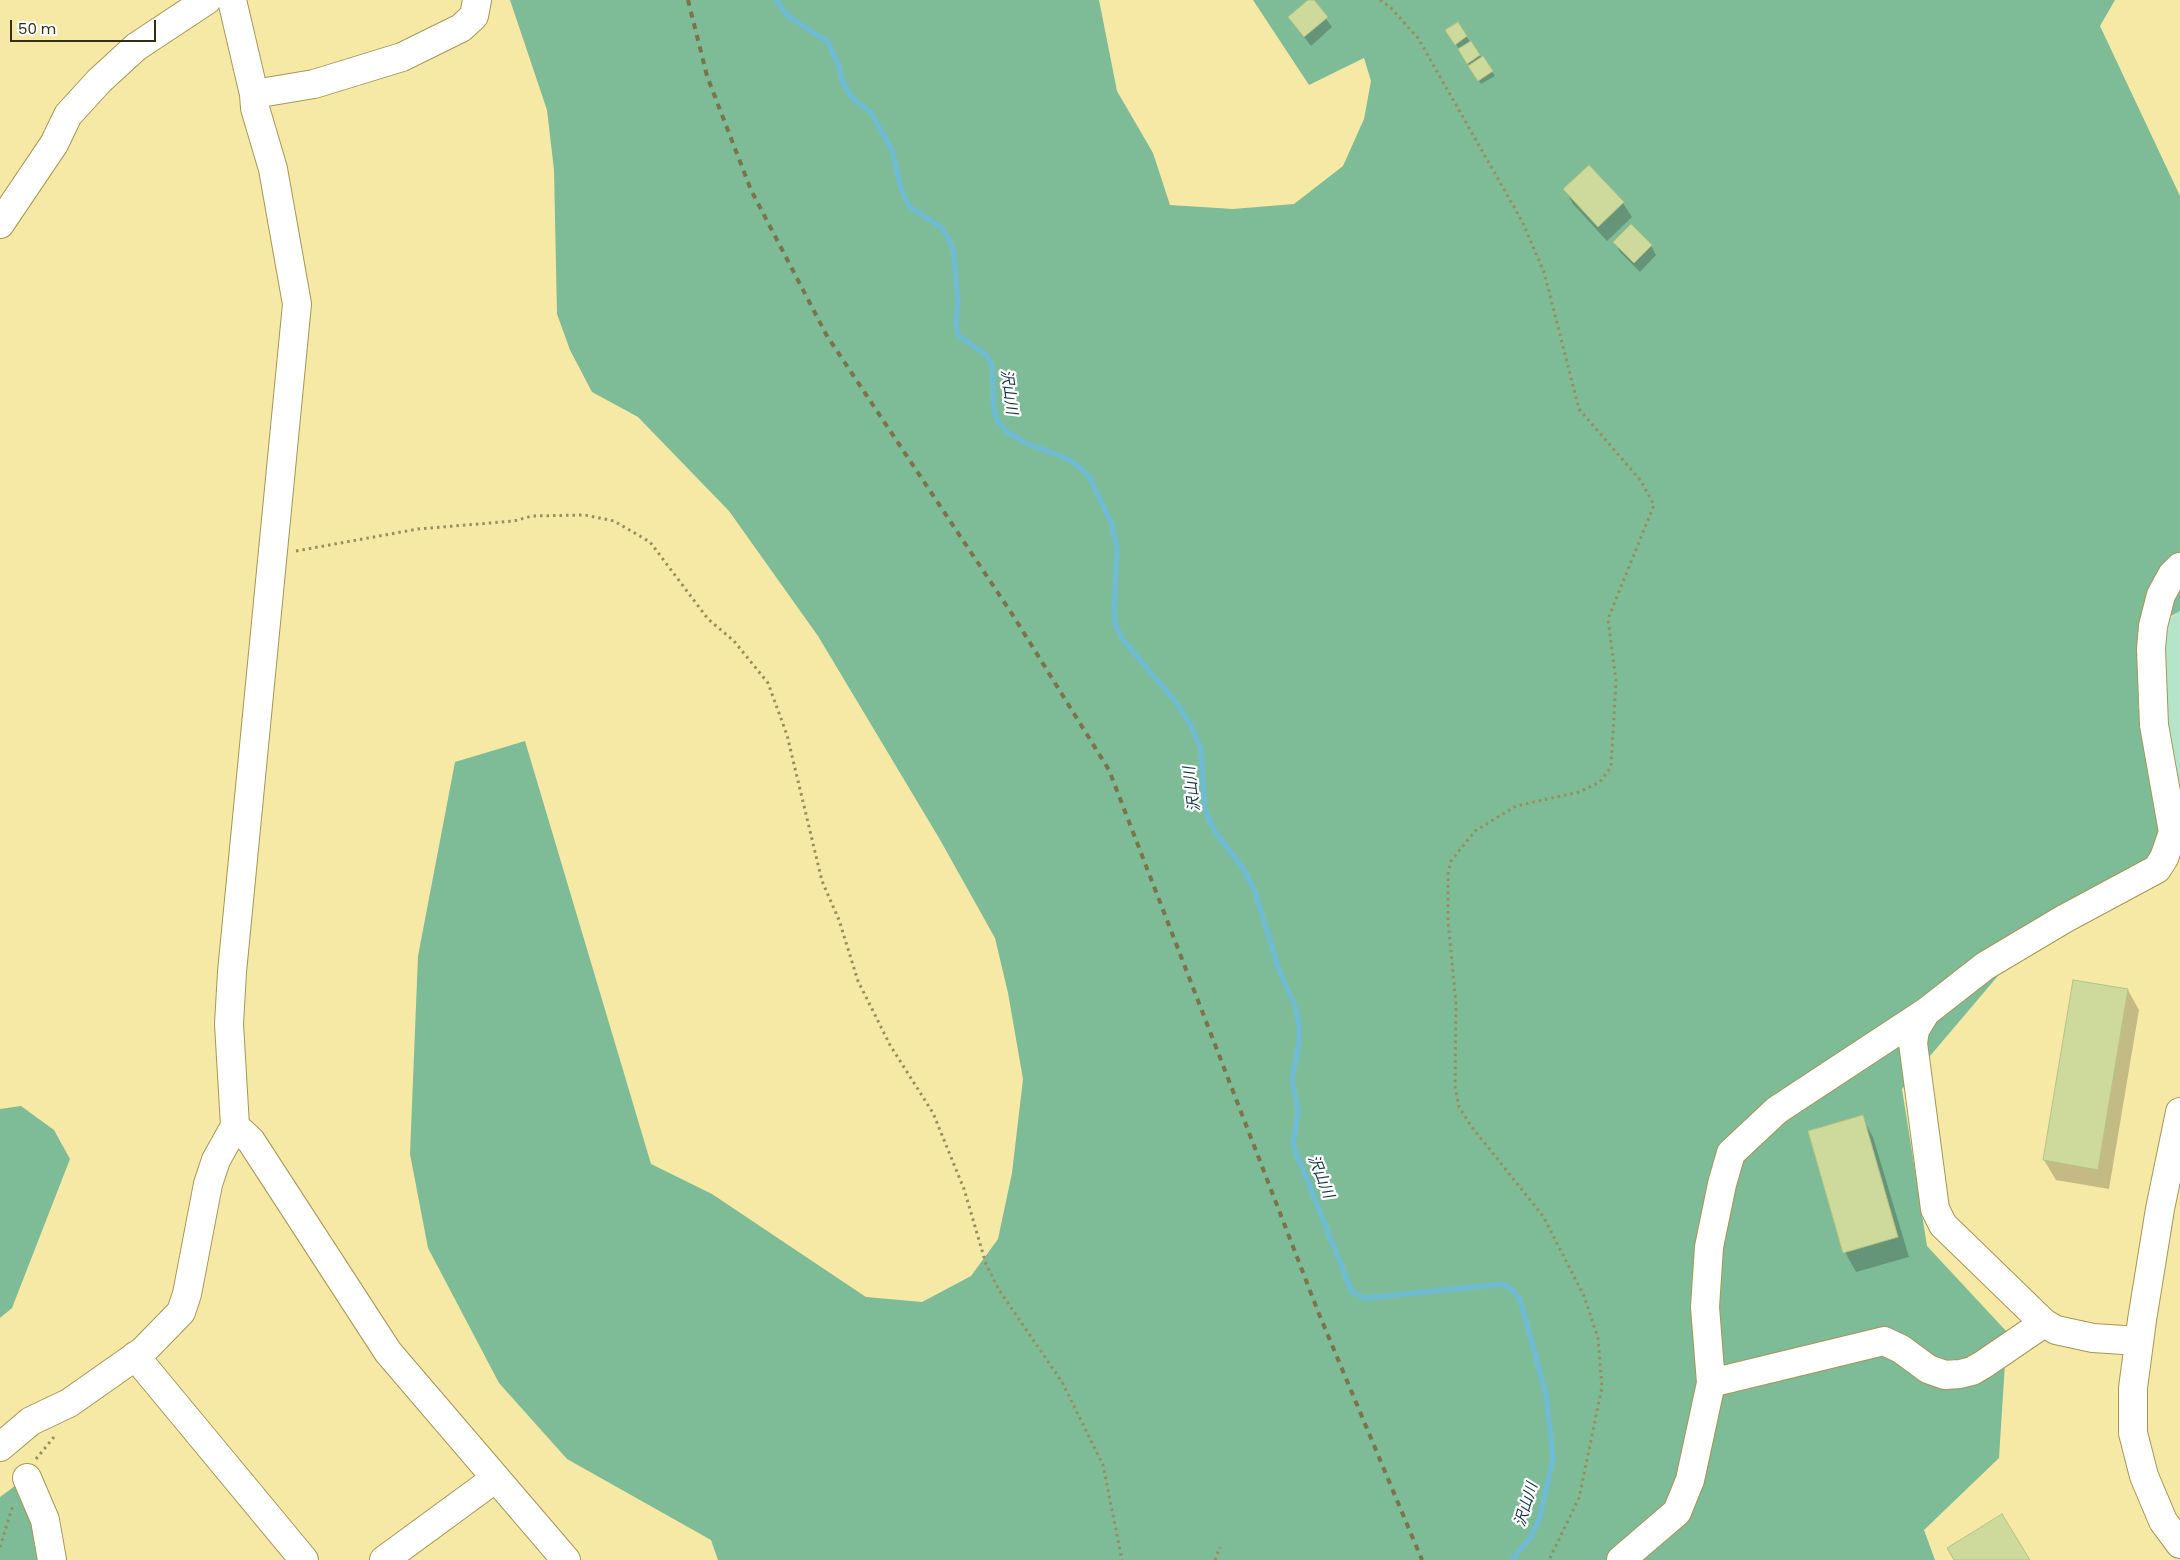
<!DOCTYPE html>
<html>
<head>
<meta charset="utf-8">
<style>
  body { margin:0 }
  #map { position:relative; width:2180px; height:1560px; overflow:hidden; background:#f6e9a6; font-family:Poppins,sans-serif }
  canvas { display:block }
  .scale { position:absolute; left:10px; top:20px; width:146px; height:22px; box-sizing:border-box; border:2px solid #342f14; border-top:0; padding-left:6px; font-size:15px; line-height:18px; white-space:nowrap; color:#342f14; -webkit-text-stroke:4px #fff; paint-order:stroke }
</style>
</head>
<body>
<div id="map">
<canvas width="2180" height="1560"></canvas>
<div class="scale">50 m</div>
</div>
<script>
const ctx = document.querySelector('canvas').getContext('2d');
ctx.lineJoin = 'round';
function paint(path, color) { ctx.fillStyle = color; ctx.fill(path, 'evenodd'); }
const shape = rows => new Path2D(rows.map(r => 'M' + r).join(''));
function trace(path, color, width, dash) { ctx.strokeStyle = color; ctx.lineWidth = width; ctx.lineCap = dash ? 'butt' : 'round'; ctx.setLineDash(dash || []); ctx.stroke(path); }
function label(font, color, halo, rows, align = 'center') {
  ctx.font = font + ' Poppins,"Noto Sans JP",sans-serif'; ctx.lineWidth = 4.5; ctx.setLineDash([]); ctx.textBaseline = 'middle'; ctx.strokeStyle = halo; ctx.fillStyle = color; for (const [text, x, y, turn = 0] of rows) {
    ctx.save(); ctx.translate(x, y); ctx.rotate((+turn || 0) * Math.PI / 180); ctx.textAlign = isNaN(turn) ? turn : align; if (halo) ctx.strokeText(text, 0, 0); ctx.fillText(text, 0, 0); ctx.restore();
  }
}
paint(shape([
  [2180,610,2180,798,2167,753,2162,651,2168,620]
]), '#b5e5c8');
paint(shape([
  [510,0,1099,0,1117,91,1153,153,1170,205,1233,209,1294,204,1343,166,1364,119,1371,81,1364,58,1309,85,1253,0,2115,0,2100,26,2180,196,2180,611,2145,630,2138,707,2169,804,2158,863,2008,964,1902,1089,1927,1246,2007,1332,1999,1458,1924,1530,1935,1560,718,1560,711,1540,567,1459,499,1383,428,1248,410,1154,418,956,455,762,525,741,651,1164,712,1194,866,1297,922,1302,971,1276,998,1239,1012,1173,1023,1079,1008,993,995,938,939,838,818,636,729,511,638,417,592,392,570,350,557,314,554,170,547,110],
  [21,1106,54,1130,70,1159,12,1308,0,1318,0,1109],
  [23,1480,46,1560,0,1560,0,1497]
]), '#7ebb97');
paint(shape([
  [1310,0,1312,0,1332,27,1311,46,1289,17],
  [1457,24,1495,76,1481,84,1447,30],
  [1565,189,1623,203,1632,217,1607,241,1573,204],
  [1615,242,1651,246,1656,255,1640,272,1620,252],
  [2128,990,2139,1010,2109,1189,2056,1180,2044,1160],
  [1862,1117,1873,1137,1909,1257,1856,1272,1845,1252]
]), '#0003');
trace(shape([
  [776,0,788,16,828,42,838,64,843,83,853,99,871,112,892,150,901,189,910,207,942,228,953,248,958,301,956,325,958,335,986,355,992,366,994,409,998,422,1007,432,1026,443,1068,459,1083,470,1091,480,1112,525,1117,549,1114,607,1115,623,1123,640,1176,702,1190,724,1201,749,1205,810,1216,833,1243,868,1255,892,1279,970,1295,1006,1299,1024,1299,1045,1292,1079,1298,1111,1293,1145,1352,1292,1365,1298,1502,1284,1513,1290,1520,1300,1546,1394,1553,1459,1539,1520,1531,1537,1512,1560]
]), '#6fbbd1', 5.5);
const building = shape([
  [1308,0,1314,0,1328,17,1304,37,1288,17,1308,0],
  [1458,22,1467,36,1455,45,1445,30,1458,22],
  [1471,41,1480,55,1467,64,1458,49,1471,41],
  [1483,56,1493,71,1478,81,1468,66,1483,56],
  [1589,165,1624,202,1598,227,1563,189,1589,165],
  [1631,224,1652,245,1634,263,1613,242,1631,224],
  [2073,980,2128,989,2098,1170,2043,1160,2073,980],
  [1863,1115,1898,1237,1843,1253,1808,1131,1863,1115],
  [2002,1514,2030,1560,1954,1560,1947,1548,2002,1514]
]);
paint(building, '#cdda9c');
trace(building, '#b5c282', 1);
const minor = shape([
  [232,0,254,94,255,108,273,169,297,304,232,972,229,1024,235,1126,251,1141,388,1352,566,1560],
  [254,94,314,84,402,57,461,28,474,16,477,0],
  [0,224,54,144,68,115,99,81,136,47,207,0],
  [1926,1012,1915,1030,1913,1043,1935,1209,1943,1225,2044,1323,2056,1330,2093,1338,2139,1341],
  [2180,1112,2160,1209,2142,1320,2133,1388,2133,1433,2144,1476,2163,1521,2180,1544],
  [135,1356,304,1560],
  [1711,1383,1884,1341,1901,1349,1928,1369,1945,1375,1960,1374,1972,1371,1984,1364,2044,1323],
  [0,1447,31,1421,69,1403,143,1351,181,1312,187,1294,208,1184,216,1160,235,1126],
  [27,1478,45,1520,52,1560],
  [384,1560,496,1478],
  [1621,1560,1677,1512,1690,1480,1711,1383,1705,1307,1709,1247,1722,1184,1731,1153,1777,1110,1926,1012,1985,966,2064,919,2157,869,2164,858,2173,832,2154,725,2151,649,2153,626,2161,595,2172,575,2180,567]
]);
trace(minor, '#a59757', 30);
trace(shape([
  [1380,0,1391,8,1418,38,1522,221,1544,272,1579,409,1641,481,1654,505,1608,619,1616,681,1611,767,1600,782,1579,792,1516,806,1475,831,1451,861,1448,874,1448,921,1456,1004,1455,1086,1459,1107,1471,1126,1543,1216,1584,1296,1598,1338,1602,1387,1579,1498,1549,1560],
  [296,551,418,529,514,521,532,516,585,515,614,521,650,542,708,619,734,641,768,683,787,735,822,881,839,920,858,981,890,1045,933,1113,964,1189,986,1264,999,1290,1062,1382,1103,1465,1122,1560],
  [36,1459,54,1437],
  [0,1547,13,1505],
  [1215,1560,1220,1547]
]), '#978e5e', 3, [2.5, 4]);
trace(minor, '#fff', 28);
trace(shape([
  [688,0,707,76,751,190,827,336,1014,617,1109,770,1319,1314,1422,1560]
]), '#7b734a', 4, [6, 6]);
label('italic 15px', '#123741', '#fff', [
  ["沢山川",1008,392,82],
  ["沢山川",1193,789,-97],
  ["沢山川",1320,1177,68],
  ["沢山川",1527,1505,-73]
]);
</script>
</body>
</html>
